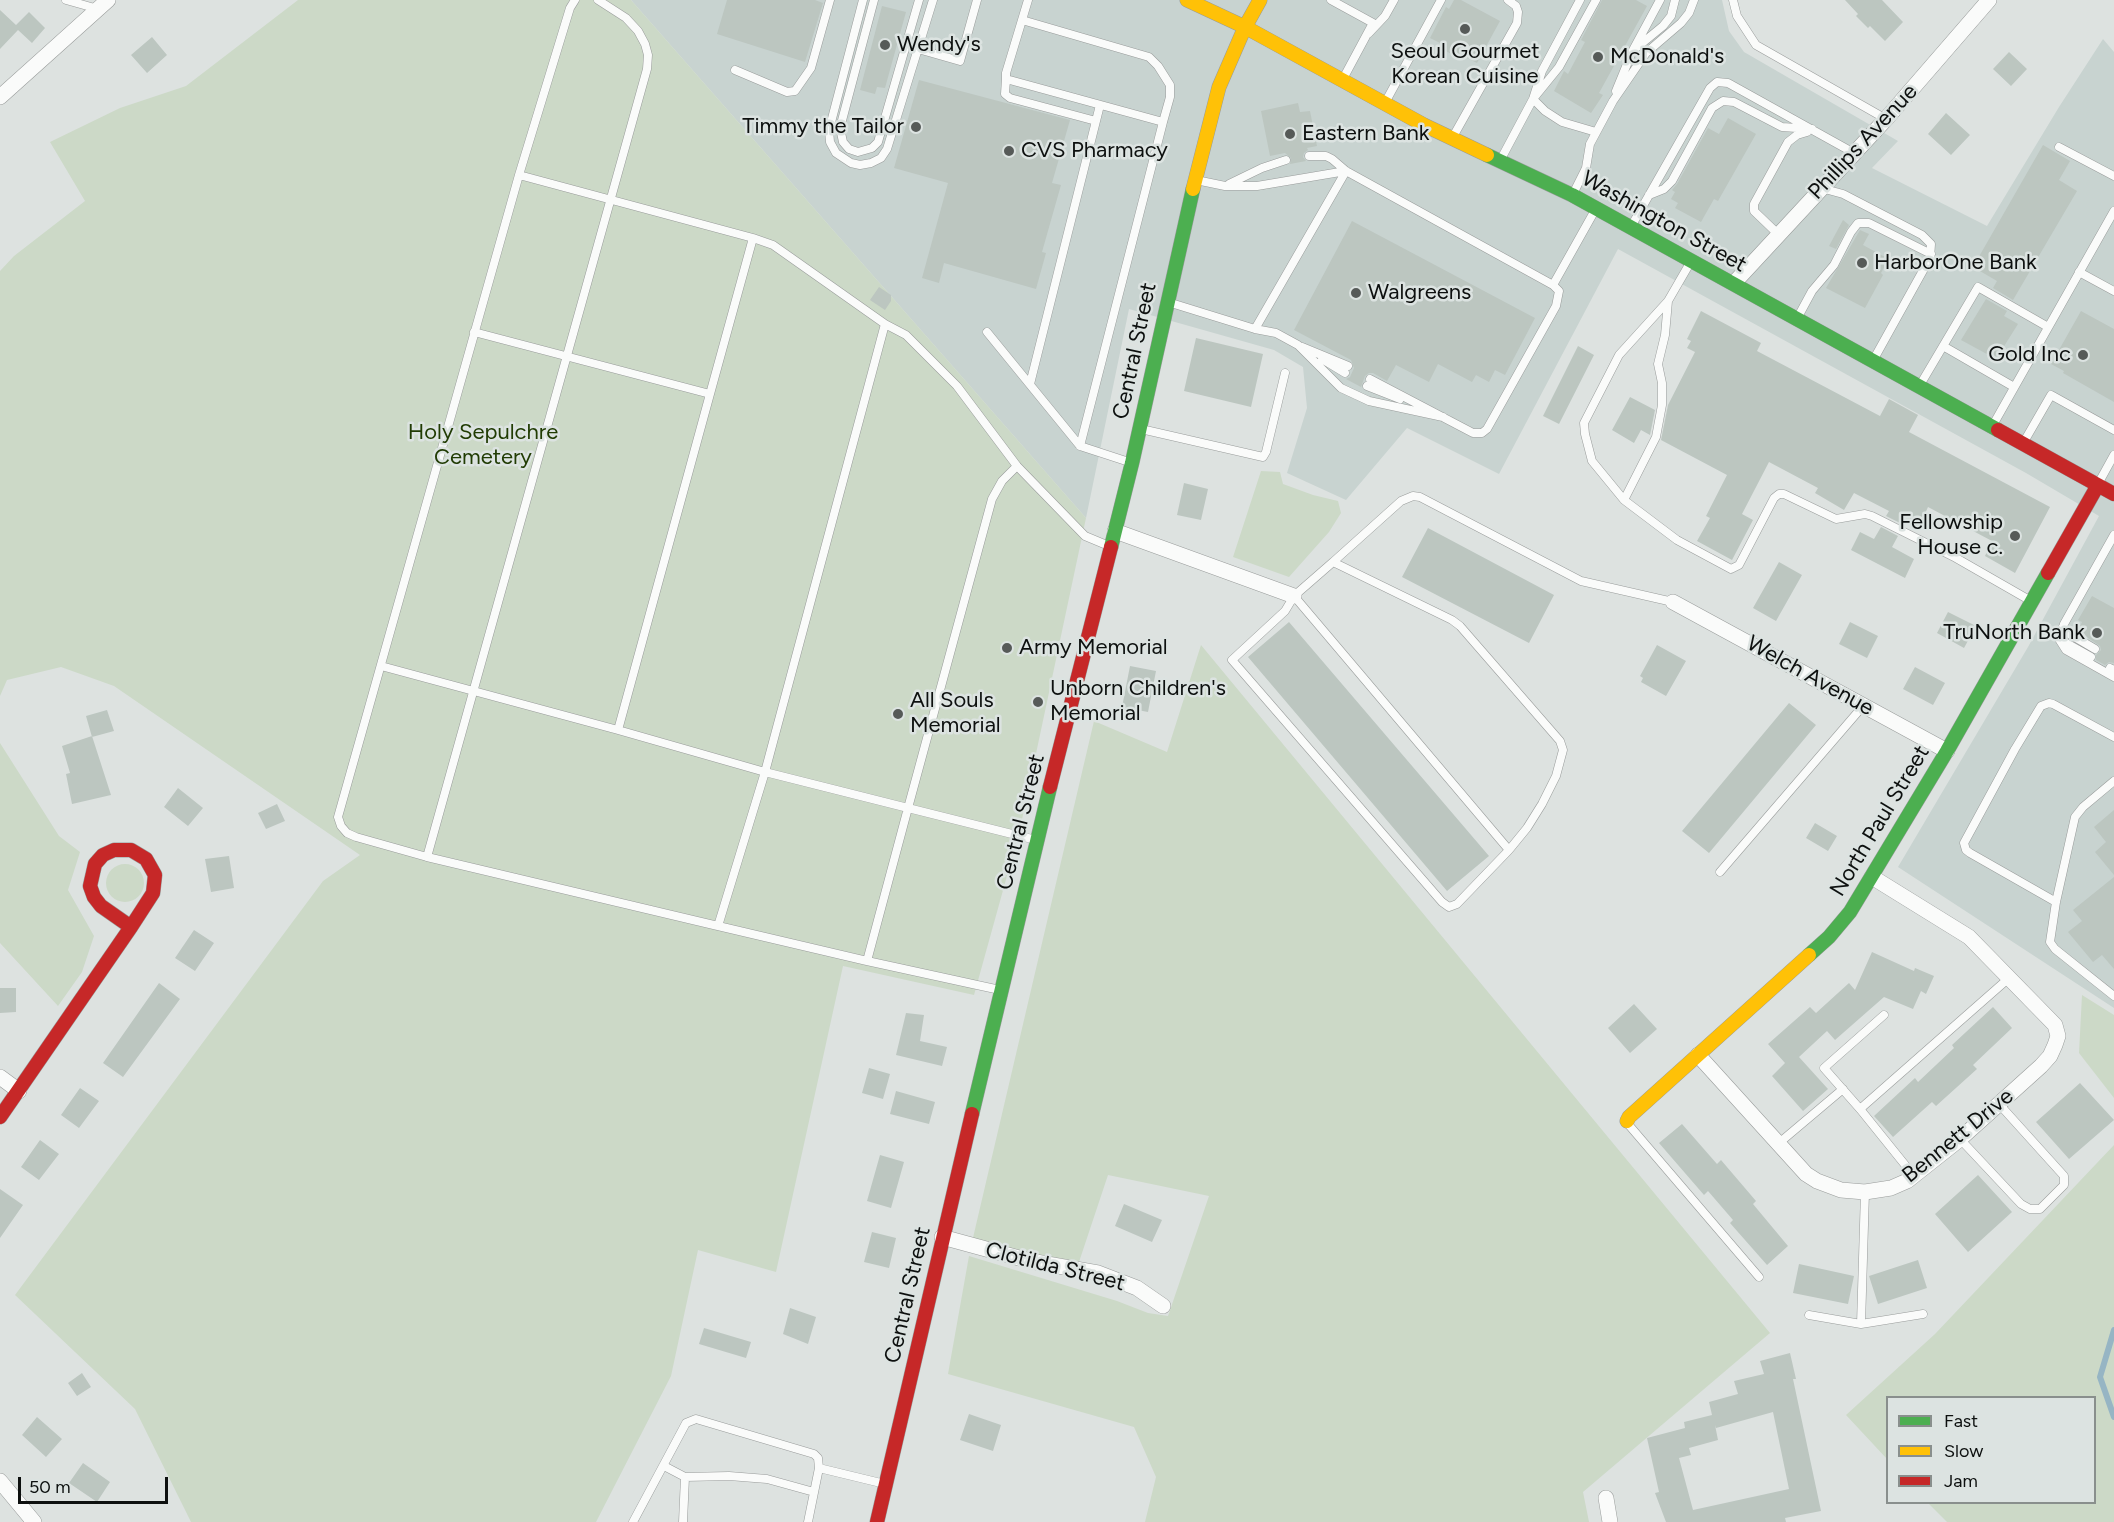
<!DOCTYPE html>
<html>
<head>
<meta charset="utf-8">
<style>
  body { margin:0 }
  #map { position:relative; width:2114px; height:1522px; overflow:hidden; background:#dde2e0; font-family:Figtree,sans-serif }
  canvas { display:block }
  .legend { position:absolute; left:1886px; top:1396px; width:210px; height:108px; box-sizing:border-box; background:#dce3e1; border:2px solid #898f8d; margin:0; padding:8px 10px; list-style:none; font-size:18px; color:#0d100f }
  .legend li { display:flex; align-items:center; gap:12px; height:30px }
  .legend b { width:30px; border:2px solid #898f8d }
  .scale { position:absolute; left:18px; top:1477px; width:150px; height:27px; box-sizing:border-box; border:3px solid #0d100f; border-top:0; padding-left:8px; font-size:18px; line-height:21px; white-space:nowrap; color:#0d100f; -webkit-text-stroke:4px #dce3e1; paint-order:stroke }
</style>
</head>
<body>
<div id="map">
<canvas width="2114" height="1522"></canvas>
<ul class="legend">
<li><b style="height:8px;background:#4caf50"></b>Fast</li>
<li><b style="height:8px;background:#ffc107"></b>Slow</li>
<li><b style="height:8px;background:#c62828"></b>Jam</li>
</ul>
<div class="scale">50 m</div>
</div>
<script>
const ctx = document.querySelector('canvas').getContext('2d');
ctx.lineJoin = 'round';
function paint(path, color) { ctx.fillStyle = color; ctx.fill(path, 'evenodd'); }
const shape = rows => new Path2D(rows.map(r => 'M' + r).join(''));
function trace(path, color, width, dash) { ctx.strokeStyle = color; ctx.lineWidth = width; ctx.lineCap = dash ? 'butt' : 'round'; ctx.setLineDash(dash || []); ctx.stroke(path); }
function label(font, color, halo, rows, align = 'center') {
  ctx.font = font + ' Figtree,sans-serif'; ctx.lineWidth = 5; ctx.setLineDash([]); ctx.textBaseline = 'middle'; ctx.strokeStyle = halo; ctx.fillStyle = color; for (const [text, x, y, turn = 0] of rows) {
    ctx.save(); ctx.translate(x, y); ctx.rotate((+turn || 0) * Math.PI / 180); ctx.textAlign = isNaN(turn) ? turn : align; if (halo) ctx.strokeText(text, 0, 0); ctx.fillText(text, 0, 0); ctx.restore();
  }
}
paint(shape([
  [631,0,1722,0,1729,31,1744,52,1898,141,1872,168,1987,226,2059,107,2103,39,2114,52,2114,1008,1898,867,2028,647,2099,516,2026,473,1618,249,1499,474,1407,428,1346,500,1287,473,1307,408,1303,367,1274,350,1129,309,1086,518]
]), '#c8d3d0');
paint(shape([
  [298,0,631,0,1086,518,1020,829,974,995,843,966,776,1272,698,1250,671,1376,596,1522,191,1522,135,1409,15,1295,323,881,360,855,114,686,61,667,7,680,0,696,0,271,14,256,85,201,50,142,120,108,186,86],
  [1261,471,1280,472,1283,484,1313,495,1338,501,1341,513,1329,532,1289,577,1233,557],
  [1201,645,1770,1333,1583,1492,1589,1522,1145,1522,1156,1477,1134,1427,948,1374,969,1256,1117,1301,1148,1313,1168,1316,1209,1196,1108,1175,1079,1262,972,1242,1094,721,1167,752],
  [0,743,59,836,80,852,68,890,94,936,82,972,58,1006,0,943],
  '106 883a19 19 0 1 1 38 0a19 19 0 1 1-38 0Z',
  [2082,995,2114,1015,2114,1098,2079,1053],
  [2114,1145,2114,1522,1947,1522,1928,1503,2094,1502,2094,1398,1888,1398,1887,1459,1846,1415,1935,1334]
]), '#ccd9c7');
trace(shape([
  [2114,1330,2100,1377,2114,1417]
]), '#96b5c4', 6);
paint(shape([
  [727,0,815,0,823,3,805,62,717,34],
  [1454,0,1461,0,1500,21,1477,63,1459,54,1457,57,1442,49,1444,45,1430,38,1446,7,1449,9],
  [1602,0,1636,0,1647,6,1599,93,1603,95,1591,113,1554,91,1564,71,1568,74,1585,42,1581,40],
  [1845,0,1882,0,1903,22,1885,41,1870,26,1868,28,1856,16,1858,14],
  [882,6,906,12,885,88,877,87,875,94,860,90],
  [0,10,16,25,29,12,45,28,32,43,18,30,0,49],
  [152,37,167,55,147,73,131,55],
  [2009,52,2027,69,2011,86,1993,69],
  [919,80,1070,120,1052,183,1061,185,1042,252,1046,253,1036,289,944,263,939,283,922,278,948,183,894,168],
  [1298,103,1300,112,1310,111,1317,146,1307,148,1308,150,1304,153,1303,157,1306,161,1290,164,1291,158,1285,153,1270,156,1261,111],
  [1946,113,1970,135,1951,155,1928,134],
  [1728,118,1756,134,1718,201,1714,199,1701,222,1675,208,1678,203,1671,199,1675,192,1672,190,1677,184,1708,128,1719,134],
  [2043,145,2070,161,2059,180,2077,191,2013,300,1993,288,1997,281,1973,267],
  [1843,220,1849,225,1836,249,1829,246],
  [1352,221,1535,318,1505,375,1495,370,1489,382,1476,375,1472,382,1438,364,1429,382,1396,365,1387,381,1373,373,1369,373,1365,376,1361,387,1346,379,1350,377,1354,368,1351,360,1294,330],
  [1860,230,1869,234,1863,245,1885,257,1883,263,1886,264,1881,273,1883,275,1865,308,1826,288],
  [879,287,891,295,891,301,885,310,870,300],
  [1986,299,2007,311,2004,316,2018,324,1996,359,1961,340],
  [1701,311,1761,343,1757,351,1880,416,1889,399,1918,415,1909,432,2050,507,2015,573,1985,556,1992,541,1928,507,1919,527,1906,520,1904,525,1886,516,1889,511,1854,493,1844,510,1815,493,1818,488,1769,462,1742,514,1753,520,1732,560,1697,541,1710,518,1706,516,1727,475,1661,440,1668,405,1695,352,1687,348,1691,341,1687,339],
  [2081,311,2114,329,2114,402,2063,373,2064,371,2051,364],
  [1196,338,1263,354,1251,407,1184,391],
  [1578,346,1594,355,1559,424,1543,416],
  [1630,397,1655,410,1650,435,1641,430,1634,443,1612,430],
  [1184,483,1208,489,1201,520,1177,515],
  [1881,527,1898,536,1892,547,1914,559,1905,578,1851,550,1860,532,1874,539],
  [1428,528,1554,595,1529,643,1402,577],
  [1779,562,1802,575,1776,621,1753,608],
  [2092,596,2114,608,2114,663,2109,662,2105,665,2096,660,2096,655,2101,650,2100,646,2078,631,2082,622,2078,620],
  [1948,612,1976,626,1964,648,1937,633],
  [1289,622,1489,856,1447,891,1248,657],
  [1850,622,1878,636,1867,658,1839,644],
  [1657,645,1686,661,1666,696,1641,682,1643,678,1640,676],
  [1130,666,1156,671,1148,712,1122,707],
  [1915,667,1945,683,1933,705,1903,689],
  [1789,703,1816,725,1709,853,1682,831],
  [107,710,114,731,92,737,86,716],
  [92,736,111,795,72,804,66,774,70,773,62,746],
  [178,788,203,808,188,826,164,807],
  [277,804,285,821,266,829,258,813],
  [2114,810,2114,875,2095,852,2106,842,2094,827],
  [1815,823,1837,836,1828,851,1806,838],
  [229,856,234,888,211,892,205,859],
  [2114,877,2114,969,2102,955,2093,962,2068,932,2082,921,2073,910],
  [194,930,214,943,195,971,175,958],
  [1872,952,1914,971,1915,968,1934,976,1926,994,1921,991,1913,1009,1884,997,1835,1040,1827,1031,1799,1057,1828,1089,1803,1111,1772,1076,1785,1063,1768,1044,1810,1007,1816,1013,1849,983,1855,990],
  [159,983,180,999,123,1077,103,1063],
  [0,988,16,988,16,1012,0,1013],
  [1634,1004,1657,1029,1630,1053,1608,1028],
  [1993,1007,2012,1028,1973,1065,1977,1069,1936,1106,1932,1102,1893,1137,1874,1116,1915,1078,1918,1082,1954,1048,1952,1045],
  [906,1013,924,1015,920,1041,947,1047,942,1066,896,1055],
  [869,1068,890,1074,883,1099,862,1093],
  [2080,1083,2114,1120,2069,1159,2036,1122],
  [80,1088,99,1101,79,1128,61,1115],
  [896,1091,935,1102,929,1124,890,1114],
  [1682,1124,1717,1164,1721,1160,1756,1201,1753,1204,1788,1246,1767,1265,1730,1223,1733,1220,1708,1191,1704,1195,1659,1143],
  [40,1140,59,1154,39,1180,21,1167],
  [880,1155,904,1162,891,1208,867,1201],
  [1978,1175,2012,1212,1968,1252,1935,1214],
  [0,1189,23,1205,0,1238],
  [1124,1204,1162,1220,1152,1242,1115,1226],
  [872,1232,896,1238,889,1268,864,1262],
  [1918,1260,1927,1288,1878,1304,1869,1276],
  [1799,1264,1854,1276,1848,1304,1793,1293],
  [790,1308,816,1317,808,1344,783,1334],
  [704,1328,751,1342,746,1358,699,1344],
  [1790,1353,1796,1379,1793,1379,1821,1511,1785,1518,1786,1522,1666,1522,1655,1493,1659,1492,1647,1438,1685,1428,1684,1422,1712,1415,1709,1402,1738,1394,1734,1381,1764,1374,1760,1361],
  [1773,1412,1789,1489,1693,1510,1679,1458,1691,1455,1689,1448,1718,1440,1715,1425,1716,1428],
  [82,1373,91,1387,77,1396,68,1383],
  [969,1414,1001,1425,993,1451,960,1440],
  [37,1417,62,1439,46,1457,22,1435],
  [83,1463,110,1482,97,1502,69,1483]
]), '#bcc6c0');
const lane = shape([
  [66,0,98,9],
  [575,0,570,8,519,175,338,817,341,826,347,833,356,837,427,857,647,69,648,55,645,44,638,31,626,18,598,0],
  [863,0,829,130,830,142,836,153,851,163,860,165,871,163,881,158,887,149,933,0],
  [874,0,840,128,843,142,849,149,858,152,872,148,878,142,919,0],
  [1331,0,1373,23,1344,77],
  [1733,0,1737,16,1756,45,1886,119],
  [1022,20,1149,57,1158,66,1170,85,1170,97,1163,122,1006,79,1006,73,1022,20,1028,0],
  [1369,33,1385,16,1394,0],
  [918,49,960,61,977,0],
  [1635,49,1663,26,1671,16,1675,0],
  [735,70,787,92,795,91,811,68,830,0],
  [1006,79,1005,94,1010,98,1096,121],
  [1616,91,1632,52,1660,0],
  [1386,101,1441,0],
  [1596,132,1562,122,1545,111,1533,99,1559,67,1596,0],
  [1454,135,1517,23,1518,12,1516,6,1508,0],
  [2059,147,2114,176],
  [1309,156,1326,156,1332,159,1346,171,1553,285,1594,212],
  [1501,159,1533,99,1542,71,1580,0],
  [519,175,753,238],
  [1196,180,1225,186,1257,186,1346,171],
  [1229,184,1262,168,1286,160],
  [1821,188,1843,194,1922,235,1931,244,1930,258,1875,357],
  [1573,194,1586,168,1590,144,1613,101,1646,53,1681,23,1689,13,1694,0],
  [1649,195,1664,189,1672,181,1712,108,1723,101,1734,102,1782,127,1812,129],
  [1632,225,1710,88,1717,82,1728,83,1854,153],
  [1778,234,1754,211,1754,204,1788,142,1797,135,1807,132],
  [1690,263,1668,301,1619,355,1584,423,1585,434,1592,461,1624,500,1677,540,1731,569,1739,565,1774,498,1779,494,1784,494,1836,519,1865,514,1872,516,1956,558,2031,601],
  [2079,272,2114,291],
  [1171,303,1255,329,1276,333,1298,345,1341,388,1369,401,1443,417],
  [1799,315,1812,291,1834,265,1851,232,1858,223,1869,223,1931,254],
  [885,324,906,335,957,386,1017,466,1085,536,1109,546],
  [1255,329,1346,171],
  [987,332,1080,446,1163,122],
  [1943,346,2014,387],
  [1302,347,1348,366],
  [1322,359,1345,373],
  [1370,379,1473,433,1482,433,1487,429,1556,306,1559,291,1553,285],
  [1030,384,1100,105],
  [1920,385,1978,287,2048,327],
  [1367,386,1400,399],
  [1993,425,2114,211],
  [1141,429,1263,457,1266,452,1285,373],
  [2025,440,2051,395,2114,430],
  [1080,446,1129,462],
  [1017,466,1002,481,992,499,908,808,867,961,718,926,765,772,908,808,1036,840],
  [2098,484,2114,455],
  [1624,500,1656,437,1662,405,1662,383,1658,364,1665,335,1668,301],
  [2114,535,2064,624,2059,639,2066,650,2114,677],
  [1333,562,1401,501,1413,496,1420,497,1581,581,1673,602],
  [1294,596,1509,850,1527,828,1542,804,1556,776,1563,750,1560,741,1460,626,1452,620,1333,562,1294,596,1285,611,1232,660,1442,902,1449,907,1457,904,1509,850],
  [2061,629,2095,649],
  [2059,639,2091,657],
  [381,666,618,730,710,394,474,332],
  [2110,668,2114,670],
  [618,730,765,772,885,324,773,245,753,238,710,394],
  [2114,781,2083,807,2075,817,2056,902,2050,942,2055,949,2114,996],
  [427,857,718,926],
  [1720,872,1863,706],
  [2056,902,1970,853,1966,850,1964,843,2015,749,2041,706,2049,703,2053,704,2114,737],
  [867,961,1000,990],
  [1884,1015,1824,1068,1860,1109,2009,978],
  [1860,1109,1914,1176],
  [1628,1124,1759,1277],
  [1960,1139,2021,1204,2030,1209,2040,1209,2064,1185,2064,1176,1999,1104],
  [1779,1143,1843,1089],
  [1809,1315,1861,1324,1923,1314],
  [1861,1324,1865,1192],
  [664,1466,685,1477,729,1476,767,1479,814,1492],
  [633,1522,686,1423,696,1419,814,1454,818,1458,819,1468],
  [683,1522,685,1477],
  [808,1522,819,1468,885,1484]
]);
const street = shape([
  [0,97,108,0],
  [1734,283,1886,119,1989,0],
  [1115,531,1294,596],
  [1673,602,1947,751],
  [1698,1055,1806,1174,1817,1181,1841,1190,1865,1192,1891,1188,1907,1181,1960,1139,2041,1066,2050,1056,2055,1045,2058,1036,2055,1025,1969,937,1872,877],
  [0,1077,19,1091],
  [942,1237,1030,1261,1098,1273,1137,1288,1163,1306],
  [0,1481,34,1522],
  [1606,1498,1610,1522]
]);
const fast = shape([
  [1487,155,1572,195,1998,430],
  [1111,547,1132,463,1193,189],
  [1809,955,1829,937,1850,912,1947,751,2048,573],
  [972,1114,1050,787]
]);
const slow = shape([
  [1187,0,1245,27,1424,125,1487,155],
  [1193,189,1219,87,1245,27,1260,0],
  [1627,1121,1629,1117,1809,955]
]);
const jam = shape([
  [1998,430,2114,494],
  [2048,573,2098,485],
  [1050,787,1111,547],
  [0,1117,131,927,153,893,155,875,146,859,131,850,114,850,103,855,95,864,90,886,94,897,101,906,131,927],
  [877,1522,972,1114]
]);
trace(lane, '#999c9b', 9);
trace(street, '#999c9b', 16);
trace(fast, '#999c9b', 15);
trace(slow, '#999c9b', 15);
trace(jam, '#999c9b', 15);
trace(lane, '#fafbfa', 8);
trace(street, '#fafbfa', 15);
trace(fast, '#4caf50', 14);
trace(slow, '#ffc107', 14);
trace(jam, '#c62828', 14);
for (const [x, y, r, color] of [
  [1465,29,6,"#565a58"],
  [885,45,6,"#565a58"],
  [1598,57,6,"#565a58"],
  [916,127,6,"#565a58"],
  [1290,134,6,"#565a58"],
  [1009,151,6,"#565a58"],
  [1862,263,6,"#565a58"],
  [1356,293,6,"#565a58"],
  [2083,355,6,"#565a58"],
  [2015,536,6,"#565a58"],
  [2097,633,6,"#565a58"],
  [1007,648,6,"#565a58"],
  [1038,702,6,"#565a58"],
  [898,714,6,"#565a58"]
]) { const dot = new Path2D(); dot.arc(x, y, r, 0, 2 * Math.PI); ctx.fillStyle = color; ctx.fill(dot); trace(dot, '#dce3e1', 2); }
label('22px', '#0d100f', '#dce3e1', [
  ["Wendy's",897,45],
  ["Seoul Gourmet",1465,52,"center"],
  ["Korean Cuisine",1465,77,"center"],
  ["McDonald's",1610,57],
  ["Timmy the Tailor",904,127,"right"],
  ["Eastern Bank",1302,134],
  ["CVS Pharmacy",1021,151],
  ["HarborOne Bank",1874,263],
  ["Walgreens",1368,293],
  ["Gold Inc",2071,355,"right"],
  ["Fellowship",2003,523,"right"],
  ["House c.",2003,548,"right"],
  ["TruNorth Bank",2085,633,"right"],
  ["Army Memorial",1019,648],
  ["Unborn Children's",1050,689],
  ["Memorial",1050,714],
  ["All Souls",910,701],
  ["Memorial",910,726]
], 'left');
label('22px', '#0d100f', '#dce3e1', [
  ["Phillips Avenue",1863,142,-47],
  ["Washington Street",1664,222,29],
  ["Central Street",1135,351,-78],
  ["Welch Avenue",1810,676,29],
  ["North Paul Street",1880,821,-59],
  ["Central Street",1021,822,-76],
  ["Bennett Drive",1958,1136,-39],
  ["Clotilda Street",1055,1267,14],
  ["Central Street",908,1295,-77]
]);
label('22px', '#213c04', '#dce3e1', [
  ["Holy Sepulchre",483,433],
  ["Cemetery",483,458]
]);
</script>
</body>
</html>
